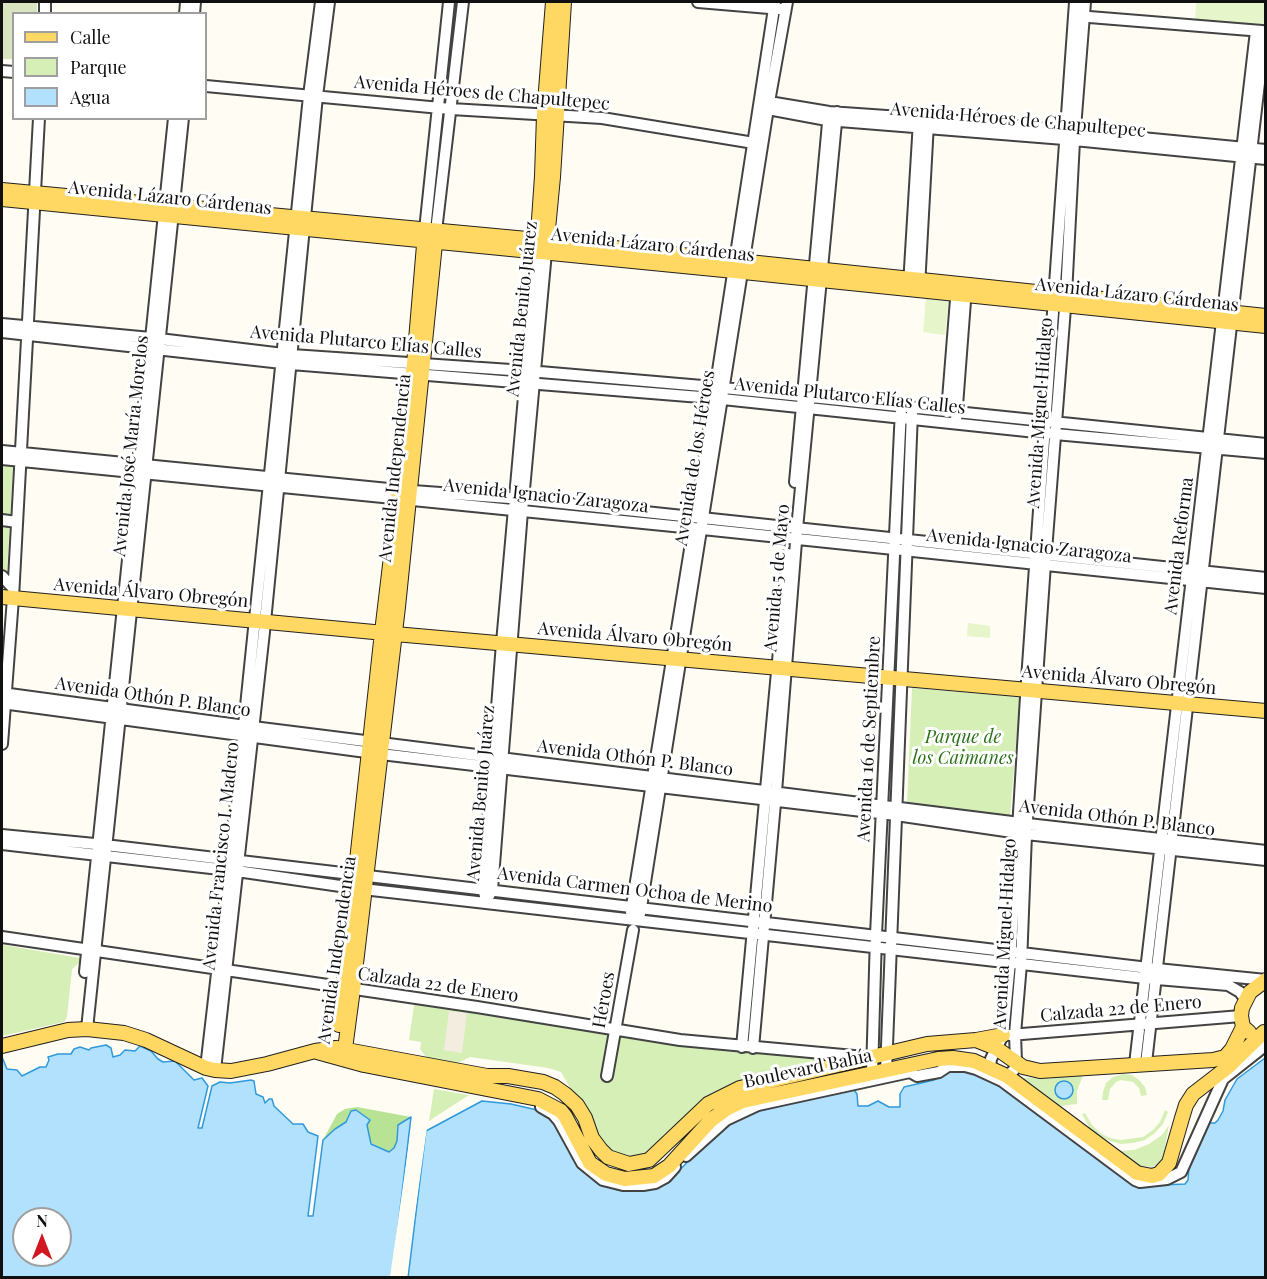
<!DOCTYPE html>
<html>
<head>
<meta charset="utf-8">
<style>
  body { margin:0 }
  #map { position:relative; width:1267px; height:1279px; overflow:hidden; background:#fffdf3; font-family:"Playfair Display",serif }
  canvas { display:block }
  .frame { position:absolute; inset:0; border:3px solid #101010; pointer-events:none }
  .legend { position:absolute; left:12px; top:12px; width:195px; height:108px; box-sizing:border-box; background:#fff; border:2px solid #9f9f9f; margin:0; padding:8px 10px; list-style:none; font-size:18px; color:#101010 }
  .legend li { display:flex; align-items:center; gap:12px; height:30px }
  .legend b { width:30px; border:2px solid #9f9f9f }
  .north { position:absolute; left:12px; top:1207px; width:60px; height:60px; box-sizing:border-box; background:#fff; border:2px solid #9f9f9f; border-radius:50%; rotate:0deg; font-size:16px; font-weight:700; line-height:24px; text-align:center; color:#101010 }
  .north::after { content:''; display:block; margin:auto; width:21px; height:27px; background:#d11721; clip-path:polygon(50% 0,100% 100%,50% 72%,0 100%) }
</style>
</head>
<body>
<div id="map">
<canvas width="1267" height="1279"></canvas>
<div class="frame"></div>
<ul class="legend">
<li><b style="height:8px;background:#ffd863"></b>Calle</li>
<li><b style="height:16px;background:#d5efb7"></b>Parque</li>
<li><b style="height:16px;background:#b1e1fd"></b>Agua</li>
</ul>
<div class="north">N</div>
</div>
<script>
const ctx = document.querySelector('canvas').getContext('2d');
ctx.lineJoin = 'round';
function paint(path, color) { ctx.fillStyle = color; ctx.fill(path, 'evenodd'); }
const shape = rows => new Path2D(rows.map(r => 'M' + r).join(''));
function trace(path, color, width, dash) { ctx.strokeStyle = color; ctx.lineWidth = width; ctx.lineCap = dash ? 'butt' : 'round'; ctx.setLineDash(dash || []); ctx.stroke(path); }
function label(font, color, halo, rows, align = 'center') {
  ctx.font = font + ' "Playfair Display",serif'; ctx.lineWidth = 6; ctx.setLineDash([]); ctx.textBaseline = 'middle'; ctx.strokeStyle = halo; ctx.fillStyle = color; for (const [text, x, y, turn = 0] of rows) {
    ctx.save(); ctx.translate(x, y); ctx.rotate((+turn || 0) * Math.PI / 180); ctx.textAlign = isNaN(turn) ? turn : align; if (halo) ctx.strokeText(text, 0, 0); ctx.fillText(text, 0, 0); ctx.restore();
  }
}
paint(shape([
  [2,464,13,466,6,590,2,589],
  [912,688,1020,697,1010,816,907,803],
  [4,945,80,958,79,963,72,969,67,1017,64,1022,2,1036,2,946],
  [421,996,627,1024,625,1037,679,1046,834,1055,837,1059,728,1087,714,1092,703,1099,663,1136,657,1145,643,1157,622,1158,604,1147,561,1072,548,1068,470,1057,458,1063,427,1058,420,1049,421,1042,409,1040,414,1005,419,1005],
  [1123,1074,1132,1075,1139,1080,1145,1087,1147,1095,1141,1096,1139,1088,1133,1082,1121,1080,1116,1082,1110,1089,1108,1100,1102,1100,1103,1092,1106,1083,1113,1077],
  [1083,1075,1077,1091,1077,1104,1061,1106,1023,1078],
  [434,1089,469,1095,429,1121],
  [1165,1110,1168,1112,1163,1124,1155,1133,1145,1140,1133,1143,1121,1144,1110,1141,1098,1135,1089,1127,1082,1114,1085,1113,1092,1125,1100,1133,1110,1138,1121,1140,1143,1137,1153,1130,1160,1122],
  [1169,1125,1163,1158,1156,1166,1151,1167,1138,1165,1120,1151,1134,1150,1149,1144,1162,1135]
]), '#d5efb7');
paint(shape([
  [357,1107,411,1117,398,1125,397,1141,394,1148,389,1152,371,1143,365,1119,356,1110,351,1111,346,1122,335,1129,323,1140,337,1114,345,1109]
]), '#b8e294');
paint(shape([
  [2,2,37,2,37,13,14,14,13,59,2,59]
]), '#d9e5c0');
paint(shape([
  [1196,2,1265,2,1264,25,1195,20],
  [926,297,949,300,945,335,923,332],
  [968,623,990,626,990,638,967,636]
]), '#e7f5ca');
paint(shape([
  [449,1011,467,1013,462,1053,444,1050]
]), '#f2eddf');
const water = shape([
  [106,1045,111,1048,113,1057,120,1055,125,1050,135,1051,140,1046,151,1051,158,1059,163,1062,175,1061,194,1080,202,1078,208,1086,198,1128,202,1128,212,1086,220,1082,230,1083,251,1080,254,1081,256,1094,263,1097,265,1103,269,1099,272,1099,274,1106,293,1124,303,1124,308,1132,318,1136,308,1216,313,1216,323,1140,335,1129,346,1122,351,1111,356,1110,370,1120,367,1125,371,1144,389,1152,394,1148,397,1141,398,1125,411,1117,392,1277,2,1277,2,1057,7,1069,17,1070,22,1076,40,1067,46,1067,49,1060,48,1057,58,1054,71,1054,74,1049,80,1047,89,1050,91,1048,106,1045],
  [24,1219,60,1219,60,1255,24,1255,24,1219],
  [1265,1058,1265,1277,408,1278,426,1131,482,1101,511,1104,537,1110,550,1117,558,1127,573,1159,592,1178,618,1190,638,1191,657,1187,668,1182,701,1148,733,1122,748,1114,819,1096,854,1090,857,1094,858,1106,868,1106,878,1101,889,1107,900,1107,900,1094,904,1087,934,1080,950,1071,959,1070,987,1078,1015,1095,1136,1186,1185,1184,1188,1180,1189,1166,1209,1123,1215,1123,1218,1120,1223,1111,1225,1100,1237,1079,1265,1058],
  '1055 1090a9 9 0 1 1 18 0a9 9 0 1 1-18 0Z'
]);
paint(water, '#b1e1fd');
trace(water, '#3099dc', 1.5);
paint(shape([
  [413,1115,395,1278,390,1277],
  [427,1128,406,1277,405,1278,423,1131]
]), '#fffdf3');
const minor = shape([
  [698,2,781,9],
  [45,14,45,2],
  [185,14,186,2],
  [194,14,195,2],
  [1077,16,1262,31],
  [2,71,14,72],
  [206,86,451,109,602,118,754,143],
  [769,102,829,112,987,123,1266,150],
  [768,109,827,120,1064,139,1266,159],
  [425,230,449,2],
  [436,231,463,2],
  [909,285,919,121],
  [919,287,928,123],
  [2,324,151,338,292,355,540,372,714,387,1266,444],
  [2,332,291,364,713,398,1055,434,1266,453],
  [947,412,957,287],
  [956,419,966,288],
  [2,451,399,490,523,499,1266,578],
  [2,459,693,528,1266,588],
  [795,482,829,112],
  [696,513,775,2],
  [2,520,17,522],
  [2,576,13,588],
  [2,693,253,727,652,777,1028,824,1266,851],
  [2,703,381,754,896,815,1026,834,1266,860],
  [2,744,13,598,39,118],
  [2,835,105,845,1157,969,1266,980],
  [2,844,237,871,354,888,1145,978,1228,985,1240,992,1246,1000],
  [485,896,483,889,502,643,537,251],
  [489,896,492,890,522,511,546,252],
  [631,912,693,531],
  [640,914,769,102,787,2],
  [2,937,477,1007,680,1040,865,1057],
  [85,972,174,118],
  [87,1029,183,118],
  [1010,1035,1241,1016],
  [742,1047,788,554],
  [753,1048,776,792,797,529,837,112],
  [1146,1063,1265,31],
  [1135,1064,1256,31],
  [990,1067,991,1059,1003,1035,1010,962,1027,680,1075,2],
  [206,1068,230,861,309,96,321,2],
  [215,1070,264,632,317,96,329,2],
  [886,1071,912,412],
  [872,1074,876,935,901,409],
  [607,1076,633,930],
  [1007,1076,1014,1070,1016,1062,1015,1034,1021,964,1026,834,1045,564,1066,295,1074,141,1085,2],
  [541,1107,553,1114,559,1121,582,1163,603,1180,623,1185,643,1185,655,1183,666,1177,675,1167],
  [686,1156,726,1120,758,1105,910,1072,917,1076,939,1072,948,1066,965,1066,976,1069,1002,1081,1135,1180,1140,1182,1167,1179,1181,1172,1223,1079,1266,1045]
]);
const major = shape([
  [2,190,538,240,1266,316],
  [2,199,734,271,1266,326],
  [537,248,542,176,544,115,553,2],
  [546,250,553,177,564,2],
  [2,597,395,634,1266,711],
  [339,1025,382,632,414,364,425,233],
  [1249,1032,1243,1027,1241,1016,1242,1008,1250,992,1266,980],
  [976,1040,1003,1035],
  [2,1046,68,1030,87,1029,124,1033,146,1040,206,1068,215,1070,231,1071,267,1064,315,1051,336,1048,487,1076,508,1076,543,1082,555,1087,565,1094,577,1105,585,1118,592,1138,601,1150,608,1157,629,1164,649,1160,708,1104,740,1088,927,1044,976,1040,996,1048,1023,1067,1040,1071,1213,1060,1225,1057,1232,1049,1243,1027],
  [317,1052,364,1065,538,1099,561,1111,565,1116,590,1163,606,1174,625,1179,654,1176,669,1166,711,1120,726,1109,743,1101,938,1059,953,1058,974,1061,1007,1076,1137,1173,1152,1176,1159,1174,1169,1163,1182,1118,1186,1105,1193,1094,1228,1067,1264,1032],
  [342,1055,345,1049,353,989,398,607,436,234]
]);
trace(minor, '#434343', 14);
trace(major, '#212121', 16);
trace(minor, '#fff', 10);
trace(major, '#ffd863', 14);
label('18px', '#101010', '#fff', [
  ["Avenida Héroes de Chapultepec",482,93,5],
  ["Avenida Héroes de Chapultepec",1018,120,5],
  ["Avenida Lázaro Cárdenas",170,198,6],
  ["Avenida Lázaro Cárdenas",653,245,6],
  ["Avenida Lázaro Cárdenas",1137,295,6],
  ["Avenida Benito Juárez",522,309,-84],
  ["Avenida Plutarco Elías Calles",366,342,5],
  ["Avenida Plutarco Elías Calles",850,396,6],
  ["Avenida Miguel Hidalgo",1040,413,-86],
  ["Avenida José María Morelos",131,446,-84],
  ["Avenida de los Héroes",695,458,-81],
  ["Avenida Independencia",395,468,-84],
  ["Avenida Ignacio Zaragoza",546,496,6],
  ["Avenida Ignacio Zaragoza",1029,546,6],
  ["Avenida Reforma",1179,546,-83],
  ["Avenida 5 de Mayo",777,578,-85],
  ["Avenida Álvaro Obregón",151,593,5],
  ["Avenida Álvaro Obregón",635,637,5],
  ["Avenida Álvaro Obregón",1119,680,5],
  ["Avenida Othón P. Blanco",153,697,8],
  ["Avenida 16 de Septiembre",869,739,-87],
  ["Avenida Othón P. Blanco",635,758,7],
  ["Avenida Benito Juárez",481,793,-85],
  ["Avenida Othón P. Blanco",1117,818,7],
  ["Avenida Francisco I. Madero",221,856,-84],
  ["Avenida Carmen Ochoa de Merino",635,890,7],
  ["Avenida Miguel Hidalgo",1005,934,-87],
  ["Avenida Independencia",337,950,-82],
  ["Calzada 22 de Enero",438,985,8],
  ["Héroes",604,1000,-80],
  ["Calzada 22 de Enero",1121,1009,-5],
  ["Boulevard Bahía",808,1069,-12]
]);
label('italic 18px', '#2b7117', '#fff', [
  ["Parque de",963,737],
  ["los Caimanes",963,758]
]);
</script>
</body>
</html>
